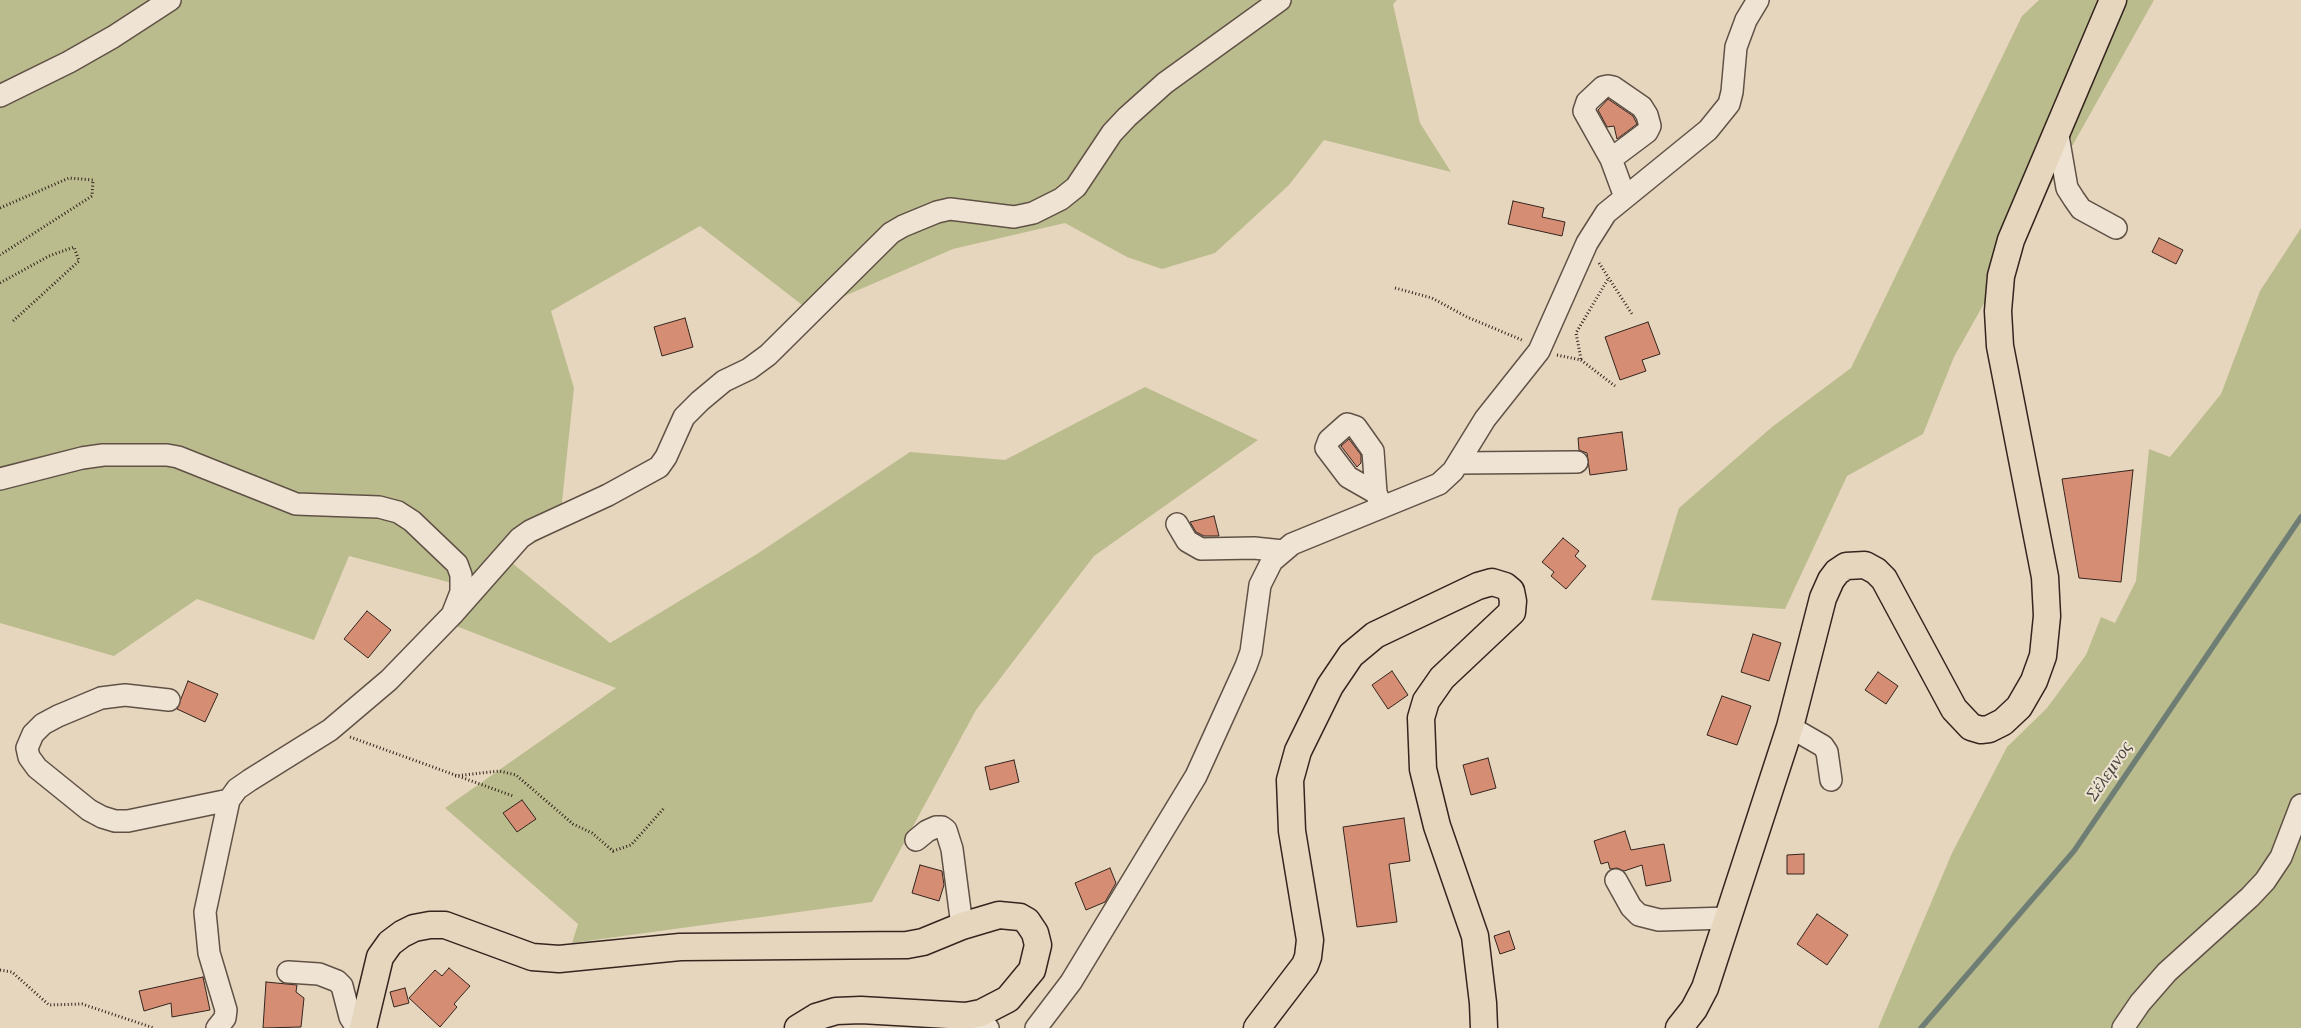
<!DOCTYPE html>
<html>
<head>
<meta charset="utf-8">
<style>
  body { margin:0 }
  canvas { display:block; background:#e6d6bd }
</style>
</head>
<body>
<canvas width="2301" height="1028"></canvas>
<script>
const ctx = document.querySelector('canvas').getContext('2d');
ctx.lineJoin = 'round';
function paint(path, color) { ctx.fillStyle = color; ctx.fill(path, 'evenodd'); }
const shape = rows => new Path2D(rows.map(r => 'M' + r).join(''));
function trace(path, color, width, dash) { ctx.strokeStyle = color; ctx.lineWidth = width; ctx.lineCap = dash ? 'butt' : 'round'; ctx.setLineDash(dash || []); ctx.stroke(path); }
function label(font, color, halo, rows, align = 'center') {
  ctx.font = font + ' "Libre Bodoni",serif'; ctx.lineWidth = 4; ctx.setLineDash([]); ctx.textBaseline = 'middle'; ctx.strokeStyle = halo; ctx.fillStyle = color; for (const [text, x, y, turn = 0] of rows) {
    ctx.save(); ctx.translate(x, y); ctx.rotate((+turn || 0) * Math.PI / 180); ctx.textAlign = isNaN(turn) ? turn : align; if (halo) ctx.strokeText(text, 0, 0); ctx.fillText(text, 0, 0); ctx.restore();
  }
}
paint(shape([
  [0,0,1397,0,1393,4,1420,123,1451,172,1324,140,1289,185,1215,253,1162,269,1127,257,1065,223,953,249,810,311,700,226,551,311,574,388,559,530,506,558,610,643,757,554,910,452,1005,460,1145,387,1258,440,1094,556,976,710,872,902,572,943,578,924,445,808,616,688,456,626,456,584,349,556,314,640,197,599,114,656,0,623],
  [2039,0,2154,0,1954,357,1923,434,1847,476,1785,609,1651,600,1679,508,1772,427,1851,368,2022,16],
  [2301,228,2301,1028,1878,1028,1952,853,2007,747,2047,708,2086,655,2101,617,2115,623,2136,581,2149,449,2170,457,2221,394,2260,291]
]), '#bbbc8d');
trace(shape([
  [1921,1028,2074,851,2301,517]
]), '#6f7e75', 5.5);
const building = shape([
  [1608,99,1633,116,1637,124,1617,139,1614,126,1607,127,1598,110,1608,99],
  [1513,201,1544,208,1542,217,1565,222,1562,236,1508,224,1513,201],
  [2159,238,2183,250,2176,264,2152,252,2159,238],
  [685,318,693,347,662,356,654,327,685,318],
  [1648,322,1660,354,1642,360,1646,371,1620,380,1605,337,1648,322],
  [1622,432,1627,470,1590,475,1587,453,1579,450,1578,438,1622,432],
  [1349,439,1361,455,1361,463,1357,467,1341,446,1349,439],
  [2133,470,2121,582,2079,578,2062,479,2133,470],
  [1214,516,1219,536,1204,536,1196,532,1190,522,1214,516],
  [1563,538,1579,551,1575,556,1586,566,1566,589,1551,576,1554,572,1542,562,1563,538],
  [367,611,391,630,368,658,344,639,367,611],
  [1753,634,1781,643,1769,681,1741,672,1753,634],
  [1392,671,1408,695,1388,709,1372,685,1392,671],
  [1878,672,1898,686,1886,704,1865,690,1878,672],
  [188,681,218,694,205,722,177,709,188,681],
  [1722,696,1751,706,1737,745,1707,735,1722,696],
  [1488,758,1496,788,1471,795,1463,765,1488,758],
  [1014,760,1019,782,990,790,985,767,1014,760],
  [522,800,536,819,517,832,503,813,522,800],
  [1404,818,1410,861,1389,864,1397,922,1357,927,1343,827,1404,818],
  [1625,831,1631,850,1664,844,1671,881,1646,886,1642,865,1624,871,1617,868,1610,869,1608,862,1601,864,1594,841,1625,831],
  [1804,854,1804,874,1787,874,1787,855,1804,854],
  [920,865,942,871,944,885,939,901,912,893,920,865],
  [1110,868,1116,883,1105,902,1086,910,1075,883,1110,868],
  [1817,914,1848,935,1827,965,1797,944,1817,914],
  [1509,931,1515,949,1500,954,1494,936,1509,931],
  [449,968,470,986,454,1004,457,1007,440,1027,409,998,435,970,442,976,449,968],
  [203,977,210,1010,172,1017,171,1003,144,1011,139,991,203,977],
  [266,982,297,985,296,992,304,998,301,1027,263,1028,266,982],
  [405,988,409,1003,394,1007,390,992,405,988]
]);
paint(building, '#d58d73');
trace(building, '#34251f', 1);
const minor = shape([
  [0,96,69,62,113,37,170,0],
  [2057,130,2067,188,2074,199,2081,209,2116,228],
  [1611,159,1647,132,1650,126,1647,115,1642,107,1613,87,1608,86,1603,87,1587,102,1584,111,1611,159,1625,197],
  [1458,463,1577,462],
  [0,479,82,458,103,455,167,455,178,457,296,504,379,507,398,512,412,521,457,564,461,575,461,592,452,615,389,680,330,730,250,780,237,789,229,800,205,912,209,953,226,1010,225,1018,217,1028],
  [1376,493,1348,477,1326,448,1329,440,1347,424,1356,427,1373,451,1376,493,1382,507],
  [1177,524,1187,541,1201,549,1254,548,1283,551],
  [452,615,520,538,530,531,608,495,659,467,666,457,684,417,700,401,724,381,749,369,768,355,891,233,903,226,937,212,950,209,1014,217,1033,213,1061,199,1076,187,1112,133,1127,117,1165,83,1280,0],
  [169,700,125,695,101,698,58,716,43,724,33,734,27,748,29,757,37,768,89,810,102,817,115,821,128,821,229,800],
  [1790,727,1823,746,1827,752,1831,780],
  [916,840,927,831,936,827,942,827,946,830,952,849,962,926],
  [1616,880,1631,907,1639,915,1659,920,1729,918],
  [288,972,319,974,337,981,342,986,350,1017,357,1028],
  [966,1016,988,1028],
  [1036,1028,1071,982,1196,776,1246,666,1251,652,1260,585,1272,561,1292,544,1439,484,1453,471,1485,419,1539,351,1587,243,1606,213,1708,130,1729,104,1732,92,1736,47,1746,20,1758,0],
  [2123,1028,2140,1003,2167,972,2250,897,2265,881,2281,857,2301,805]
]);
const major = shape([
  [363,1028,380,957,390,943,402,934,414,928,430,925,445,925,532,957,559,959,680,947,907,945,923,942,962,926,999,915,1020,917,1027,921,1035,933,1038,945,1032,970,1008,999,981,1013,966,1016,861,1010,836,1011,816,1017,798,1028],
  [1257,1028,1305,965,1308,957,1310,940,1292,831,1290,780,1298,751,1330,686,1351,655,1375,635,1478,586,1492,582,1505,586,1511,591,1513,601,1512,612,1442,678,1426,701,1421,718,1423,769,1437,826,1475,936,1483,1003,1484,1028],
  [1679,1028,1694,1009,1705,988,1790,727,1823,598,1831,580,1837,572,1846,566,1865,565,1876,571,1884,579,1954,709,1971,727,1981,730,1989,729,2003,722,2019,707,2034,681,2043,656,2047,616,2045,577,2000,346,1998,311,2001,276,2011,240,2113,0]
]);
trace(minor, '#605146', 24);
trace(major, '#34251f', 29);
trace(shape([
  [0,208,69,178,93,180,92,196,0,255],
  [1599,263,1632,314],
  [0,283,49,256,74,247,79,261,12,322],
  [1395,288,1432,298,1467,317,1522,340],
  [1557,355,1581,360,1615,386],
  [1581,359,1576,333,1608,279],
  [350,737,513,796],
  [455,776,499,771,516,775,573,824,592,833,613,851,631,845,665,807],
  [0,970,12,972,49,1005,82,1004,154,1028]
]), '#34251f', 3, [1, 2.5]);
trace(minor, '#efe4d4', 21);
trace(major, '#e6d6bd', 26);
label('italic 18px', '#4c4a43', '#efe4d4', [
  ["Σέλεμνος",2110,772,-56]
]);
</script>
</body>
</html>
